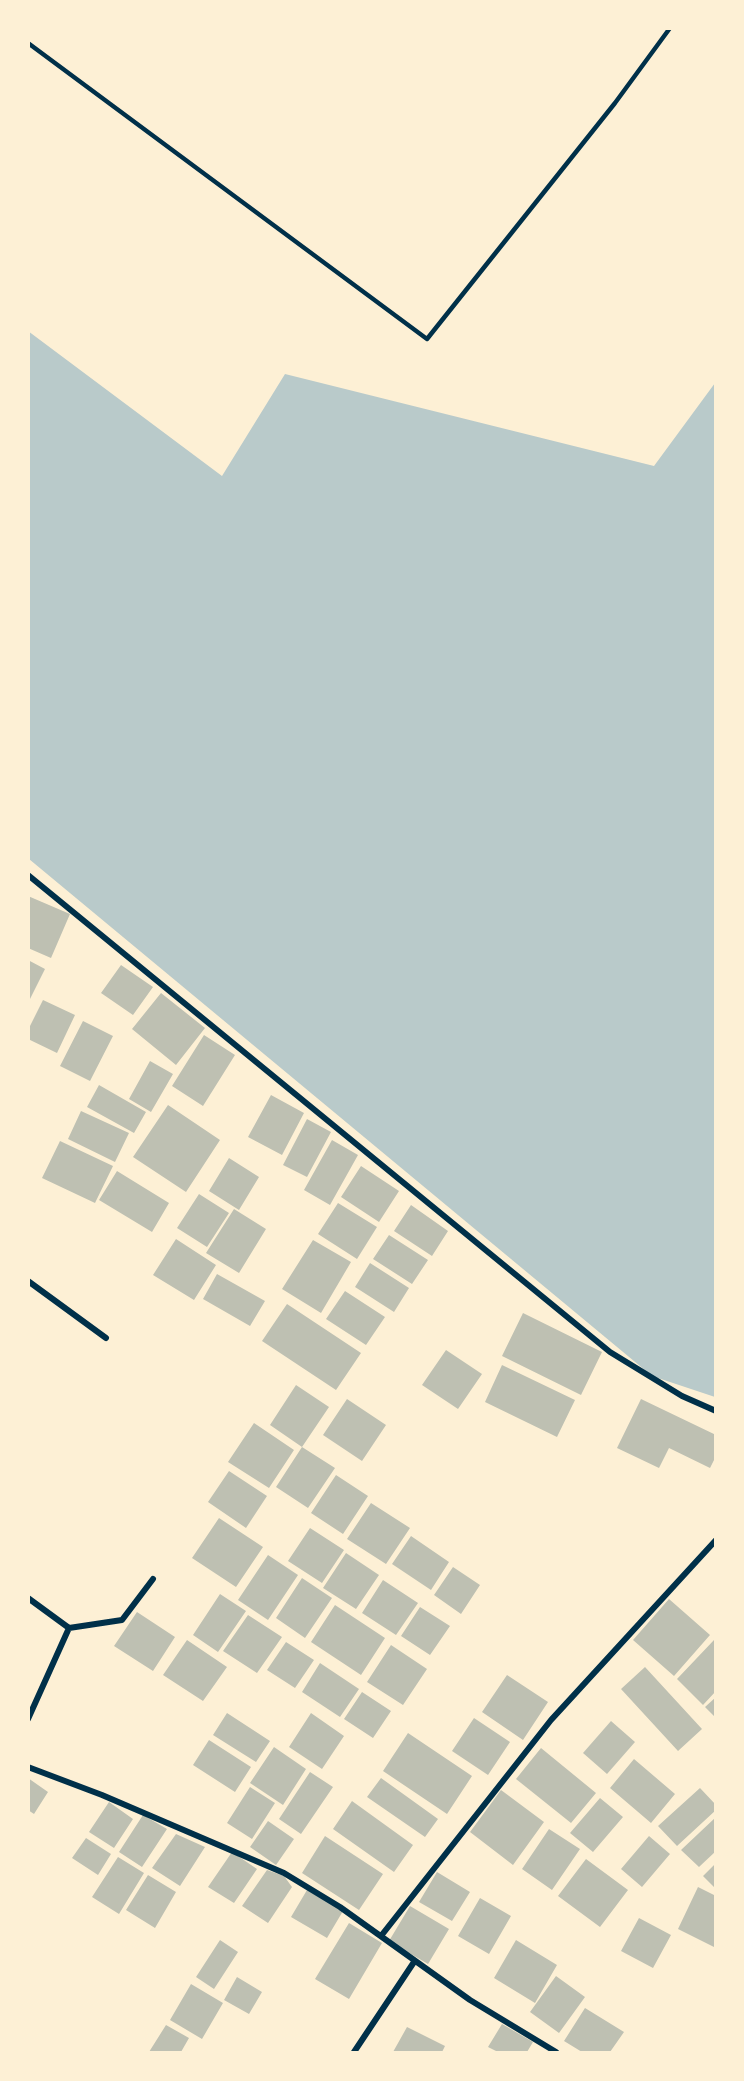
<!DOCTYPE html>
<html>
<head>
<meta charset="utf-8">
<style>
  body { margin:0 }
  #map { position:relative; width:744px; height:2081px; overflow:hidden; background:#fdf0d5; font-family:Karla,sans-serif }
  canvas { display:block }
  .frame { position:absolute; inset:0; border:30px solid #fdf0d5; pointer-events:none }
</style>
</head>
<body>
<div id="map">
<canvas width="744" height="2081"></canvas>
<div class="frame"></div>
</div>
<script>
const ctx = document.querySelector('canvas').getContext('2d');
ctx.lineJoin = 'round';
function paint(path, color) { ctx.fillStyle = color; ctx.fill(path, 'evenodd'); }
const shape = rows => new Path2D(rows.map(r => 'M' + r).join(''));
function trace(path, color, width, dash) { ctx.strokeStyle = color; ctx.lineWidth = width; ctx.lineCap = dash ? 'butt' : 'round'; ctx.setLineDash(dash || []); ctx.stroke(path); }
paint(shape([
  [28,331,222,476,285,374,654,466,715,383,715,1397,652,1376,29,859]
]), '#b9caca');
paint(shape([
  [28,896,70,914,51,958,28,948],
  [28,960,45,969,28,1003],
  [121,965,153,987,133,1015,101,993],
  [161,993,205,1028,176,1065,132,1029],
  [43,1000,75,1015,57,1053,28,1039,28,1030],
  [83,1021,113,1036,90,1081,60,1066],
  [204,1035,235,1055,203,1106,172,1086],
  [150,1061,173,1074,151,1112,129,1099],
  [99,1085,146,1112,134,1133,87,1107],
  [271,1095,304,1113,282,1155,248,1137],
  [168,1105,220,1140,186,1192,133,1157],
  [81,1111,129,1133,115,1162,68,1139],
  [307,1119,331,1132,307,1177,283,1165],
  [332,1140,358,1155,330,1205,304,1190],
  [60,1141,113,1166,95,1203,42,1178],
  [229,1158,259,1177,239,1210,209,1191],
  [361,1166,399,1191,379,1222,341,1197],
  [117,1171,169,1203,152,1232,99,1200],
  [199,1194,229,1213,207,1247,177,1228],
  [338,1203,377,1227,357,1259,318,1234],
  [411,1205,448,1231,432,1256,394,1231],
  [234,1209,266,1229,239,1273,206,1253],
  [389,1235,428,1260,412,1284,373,1259],
  [176,1239,216,1265,194,1300,153,1275],
  [313,1240,351,1262,321,1313,282,1289],
  [370,1263,409,1288,394,1312,355,1287],
  [217,1274,265,1301,250,1326,203,1299],
  [345,1291,385,1317,366,1345,326,1319],
  [287,1304,361,1353,336,1390,262,1341],
  [523,1313,602,1352,581,1395,502,1356],
  [446,1350,482,1374,458,1409,422,1385],
  [502,1365,575,1400,557,1437,485,1402],
  [296,1385,329,1407,302,1447,270,1425],
  [347,1399,386,1425,362,1461,323,1435],
  [641,1399,716,1435,716,1456,710,1468,669,1448,659,1468,617,1448],
  [254,1423,294,1450,269,1488,228,1462],
  [302,1447,335,1468,308,1508,276,1487],
  [229,1471,267,1496,246,1528,208,1502],
  [336,1475,368,1496,343,1534,311,1513],
  [371,1503,410,1528,386,1564,347,1539],
  [219,1518,263,1547,236,1587,192,1558],
  [310,1528,344,1550,322,1583,288,1561],
  [411,1536,449,1562,431,1590,392,1564],
  [346,1553,379,1575,356,1609,323,1588],
  [268,1555,298,1575,268,1620,238,1600],
  [453,1567,480,1585,461,1614,434,1595],
  [302,1578,332,1598,305,1638,276,1618],
  [383,1580,418,1603,396,1635,362,1613],
  [220,1594,246,1611,218,1652,193,1635],
  [669,1599,710,1635,674,1676,633,1640],
  [335,1605,385,1638,361,1675,311,1642],
  [420,1607,450,1626,430,1655,401,1636],
  [137,1612,175,1637,153,1671,114,1646],
  [248,1615,282,1637,257,1673,223,1651],
  [187,1640,227,1667,203,1701,163,1675],
  [714,1640,716,1691,703,1705,677,1679],
  [286,1642,314,1660,295,1688,267,1670],
  [391,1645,427,1669,403,1705,367,1682],
  [320,1663,359,1689,340,1717,302,1692],
  [645,1667,702,1729,678,1751,621,1689],
  [507,1675,548,1702,523,1740,482,1712],
  [362,1692,391,1711,373,1738,344,1719],
  [716,1697,716,1718,705,1707],
  [227,1713,270,1741,256,1762,213,1735],
  [311,1713,344,1736,322,1769,289,1747],
  [474,1718,510,1742,488,1775,452,1751],
  [611,1721,635,1742,607,1774,583,1753],
  [408,1733,472,1776,447,1814,383,1771],
  [209,1740,251,1767,235,1792,193,1765],
  [274,1747,306,1769,283,1805,250,1783],
  [541,1748,596,1793,571,1823,516,1779],
  [634,1759,675,1794,651,1823,610,1788],
  [310,1772,333,1787,301,1834,279,1819],
  [28,1778,48,1792,34,1814,28,1810],
  [381,1778,438,1819,425,1837,367,1797],
  [250,1787,275,1803,252,1839,227,1823],
  [700,1788,716,1805,716,1810,677,1846,658,1826],
  [501,1790,544,1822,513,1865,470,1832],
  [600,1798,623,1817,593,1852,570,1833],
  [352,1801,413,1845,394,1872,333,1829],
  [109,1802,133,1819,114,1848,89,1832],
  [143,1815,167,1829,142,1867,119,1852],
  [716,1817,716,1851,699,1867,681,1850],
  [268,1821,294,1839,276,1865,250,1847],
  [549,1829,580,1849,552,1890,522,1869],
  [176,1834,205,1847,180,1886,152,1868],
  [325,1836,383,1874,359,1910,302,1873],
  [649,1836,670,1854,642,1887,621,1869],
  [86,1838,111,1854,98,1875,72,1858],
  [232,1852,257,1869,234,1903,208,1887],
  [118,1857,144,1873,119,1914,92,1897],
  [586,1859,628,1890,600,1927,558,1896],
  [716,1863,716,1889,703,1876],
  [267,1870,284,1876,292,1887,268,1923,242,1906],
  [437,1872,470,1892,452,1921,419,1902],
  [148,1875,176,1892,155,1928,126,1910],
  [698,1887,716,1896,716,1948,678,1929],
  [307,1890,343,1911,327,1938,291,1917],
  [480,1898,511,1916,489,1954,458,1936],
  [410,1906,449,1929,428,1964,389,1941],
  [639,1918,671,1935,653,1968,621,1951],
  [349,1923,382,1943,349,1999,315,1979],
  [220,1940,238,1952,214,1989,196,1977],
  [516,1940,557,1965,535,2003,494,1978],
  [556,1976,585,1997,559,2033,530,2012],
  [237,1977,262,1992,249,2014,224,2000],
  [191,1984,223,2003,202,2039,170,2020],
  [585,2008,624,2032,610,2052,582,2052,564,2041],
  [502,2024,533,2042,527,2052,498,2052,488,2047],
  [166,2025,189,2038,181,2052,149,2052],
  [407,2027,445,2046,442,2052,393,2052]
]), '#bec0b2');
trace(shape([
  [28,43,427,339,615,103,670,28]
]), '#003049', 4.5);
trace(shape([
  [28,875,610,1352,682,1396,716,1411],
  [28,1281,106,1338],
  [28,1598,69,1628,28,1719],
  [69,1628,122,1620,153,1579],
  [28,1767,102,1795,284,1873,340,1907,470,2000,556,2052],
  [381,1936,551,1720,716,1540],
  [354,2052,414,1962]
]), '#003049', 6);
</script>
</body>
</html>
